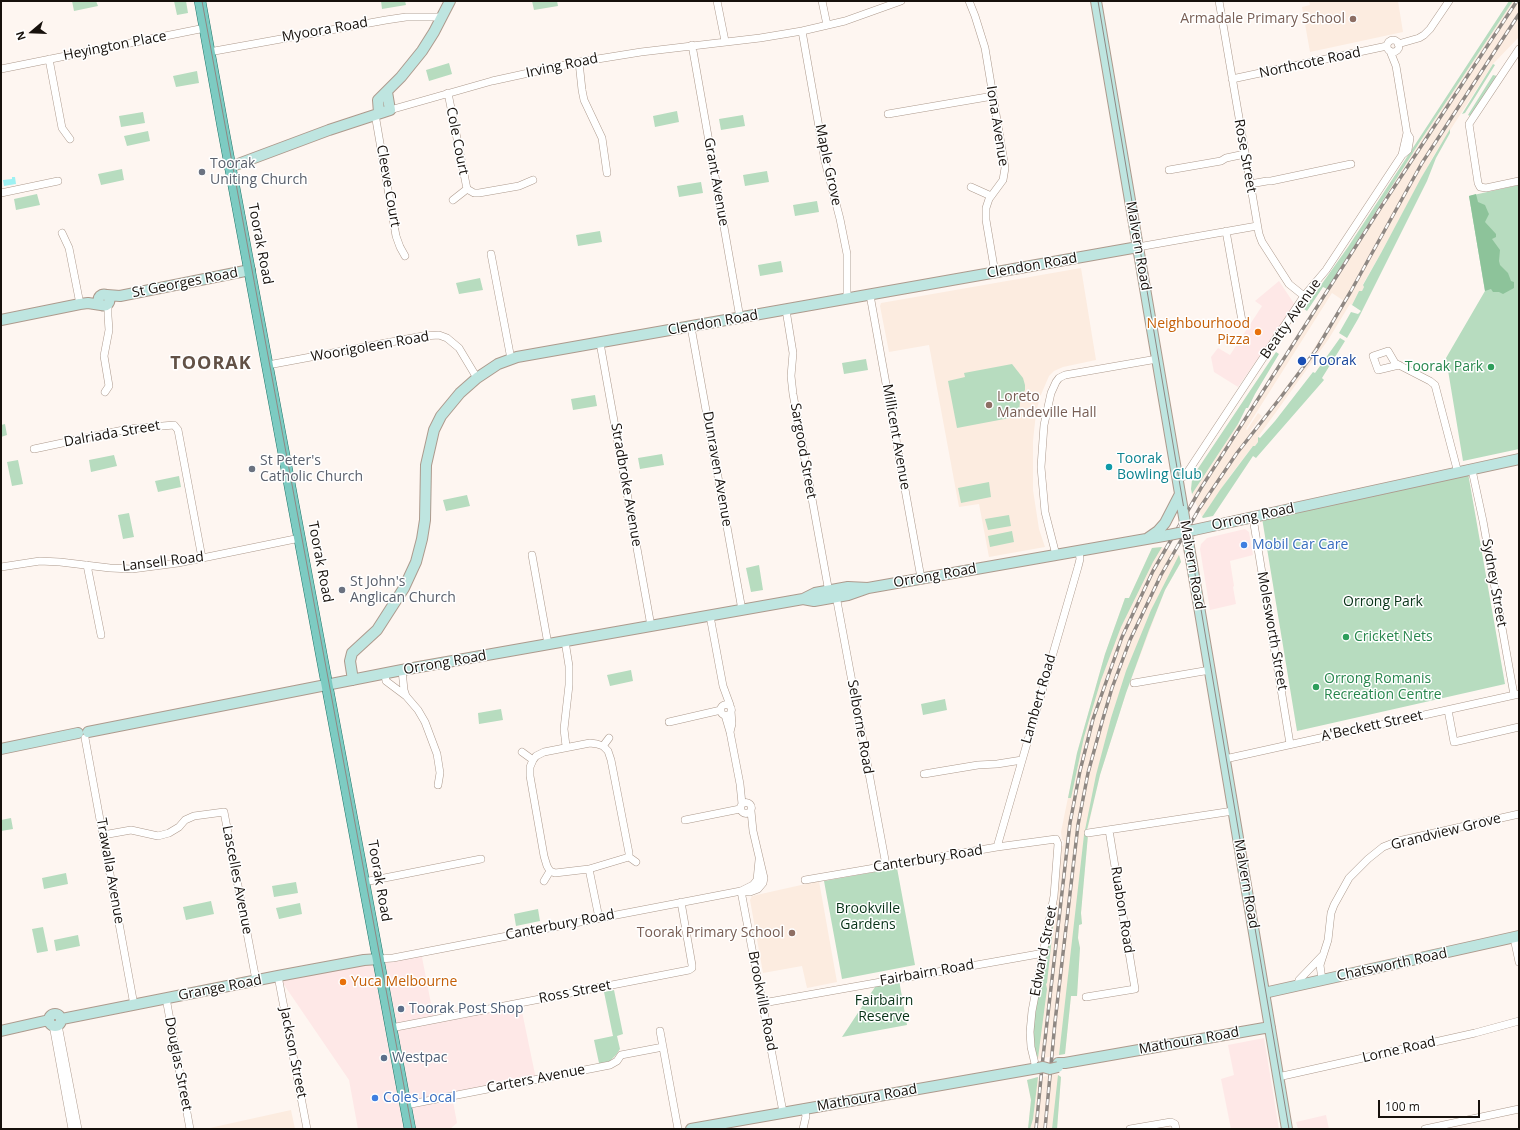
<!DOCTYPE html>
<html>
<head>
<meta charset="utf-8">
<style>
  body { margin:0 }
  #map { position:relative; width:1520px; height:1130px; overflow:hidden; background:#fef6f1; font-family:"Open Sans",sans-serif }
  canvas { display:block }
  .frame { position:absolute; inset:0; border:2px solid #17110c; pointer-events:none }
  .north { position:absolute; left:12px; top:12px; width:40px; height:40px; -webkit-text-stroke:3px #fff; paint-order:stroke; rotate:251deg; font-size:11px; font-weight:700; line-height:16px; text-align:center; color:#17110c }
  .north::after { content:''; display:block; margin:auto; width:14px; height:18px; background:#17110c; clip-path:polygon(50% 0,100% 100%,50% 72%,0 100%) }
  .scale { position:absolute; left:1378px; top:1100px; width:102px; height:18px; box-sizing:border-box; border:2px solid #17110c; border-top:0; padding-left:5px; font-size:12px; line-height:14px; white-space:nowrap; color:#17110c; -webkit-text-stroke:3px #fff; paint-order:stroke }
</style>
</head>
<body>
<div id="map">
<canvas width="1520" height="1130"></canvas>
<div class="frame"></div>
<div class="north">N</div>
<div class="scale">100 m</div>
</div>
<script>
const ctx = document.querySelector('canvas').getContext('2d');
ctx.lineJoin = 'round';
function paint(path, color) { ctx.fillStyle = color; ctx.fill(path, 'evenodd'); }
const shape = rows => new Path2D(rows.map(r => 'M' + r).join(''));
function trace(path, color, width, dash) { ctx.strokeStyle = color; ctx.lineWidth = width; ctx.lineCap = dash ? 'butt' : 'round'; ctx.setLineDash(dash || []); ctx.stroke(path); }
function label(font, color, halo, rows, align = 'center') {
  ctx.font = font + ' "Open Sans",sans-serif'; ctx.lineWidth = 3; ctx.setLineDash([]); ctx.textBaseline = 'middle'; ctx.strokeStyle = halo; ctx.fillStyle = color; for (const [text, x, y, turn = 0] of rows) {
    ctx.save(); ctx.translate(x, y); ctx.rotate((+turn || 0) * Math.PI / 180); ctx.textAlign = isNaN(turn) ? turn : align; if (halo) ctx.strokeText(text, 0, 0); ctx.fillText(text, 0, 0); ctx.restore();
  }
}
paint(shape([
  [1279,281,1295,305,1238,387,1214,372,1211,357,1218,348,1230,355,1262,306,1255,301],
  [1245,529,1249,532,1253,555,1230,561,1234,586,1233,587,1236,604,1210,610,1200,549,1201,544,1207,538],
  [421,952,434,1019,520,1002,536,1079,452,1096,457,1123,450,1129,358,1129,349,1080,278,976],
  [1264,1038,1279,1129,1231,1129,1221,1079,1234,1075,1228,1045],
  [1326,1115,1329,1129,1298,1129,1296,1122]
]), '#fee8e7');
paint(shape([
  [1309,1,1398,1,1403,32,1310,52,1302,7,1310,5],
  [1513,1,1519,1,1519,37,1493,64,1434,155,1381,253,1363,284,1364,287,1362,291,1359,291,1352,305,1350,304,1328,340,1258,437,1258,442,1255,446,1252,447,1230,476,1202,517,1192,494,1238,424,1240,426,1421,140],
  [1332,293,1344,301,1307,359,1251,433,1250,431,1262,416,1258,413,1247,430,1246,429],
  [1081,268,1096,360,1063,367,1054,371,1049,376,1040,397,1036,413,1033,441,1033,490,1039,529,1045,547,989,557,979,504,959,507,929,345,889,352,880,306,881,303],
  [1162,547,1179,555,1181,562,1165,590,1126,693,1100,775,1088,828,1087,828,1088,835,1081,913,1082,924,1079,925,1078,938,1080,948,1077,996,1071,996,1065,1054,1038,1059,1034,1049,1060,846,1063,846,1064,841,1062,840,1061,832,1077,753,1105,654,1125,598,1129,598,1152,548],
  [819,881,837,982,807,988,802,966,763,973,750,900,752,896],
  [1057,1074,1061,1077,1057,1129,1028,1129,1031,1100,1027,1080],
  [291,1110,295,1129,205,1129]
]), '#fcece0');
paint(shape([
  [72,1,96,1,98,6,74,11],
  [174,1,186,1,188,13,177,15],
  [381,1,405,1,406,5,382,9],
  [532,1,557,1,558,6,534,10],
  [1509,1,1513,1,1421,140,1327,289,1323,287,1307,311,1304,309,1348,247],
  [449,63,452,74,429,81,426,70],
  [1493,64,1495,65,1472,102,1465,113,1462,114],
  [197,71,199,83,176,87,173,76],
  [1493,75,1497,76,1470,116,1468,115],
  [677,111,679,122,655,127,653,116],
  [143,112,145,123,121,127,119,116],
  [743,115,745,126,721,130,719,119],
  [1450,129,1450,133,1436,158,1427,181,1358,319,1347,338,1339,333,1351,312,1358,314,1361,311,1352,305,1359,291,1362,291,1364,287,1363,285,1381,253,1421,178],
  [148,131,150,141,127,146,124,136],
  [122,169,124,180,101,185,98,174],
  [767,171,769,182,745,186,743,175],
  [701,182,703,193,679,197,677,186],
  [1519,185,1519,449,1463,461,1446,358,1485,291,1469,196],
  [37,194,40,205,16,210,14,199],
  [817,201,819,212,795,216,793,205],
  [600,231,602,242,578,246,576,235],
  [781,261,783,272,760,276,758,265],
  [480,278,483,290,459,294,456,283],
  [1340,338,1345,341,1322,378,1324,380,1256,458,1253,456,1213,516,1203,518,1202,517,1220,490,1253,446,1255,446,1258,442,1258,437,1260,438,1275,421,1313,372,1315,373],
  [1276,352,1279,354,1255,394,1248,408,1246,408,1238,424,1192,494,1191,489,1192,480,1195,473],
  [866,359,868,370,844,374,842,363],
  [1012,364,1023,378,1025,385,1025,390,1020,401,1019,414,1015,417,957,428,948,381,965,377,964,373],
  [595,395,597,406,573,410,571,399],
  [5,424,7,435,1,437,1,425],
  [662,454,664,465,640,469,638,458],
  [114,455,117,466,91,472,89,460],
  [18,460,23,484,12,486,7,462],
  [1468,473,1505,684,1297,731,1262,518],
  [179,476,181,487,158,492,155,481],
  [989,482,991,497,961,503,958,488],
  [467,495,470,506,446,511,443,500],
  [129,513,134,537,123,539,118,515],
  [1009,515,1011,526,988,530,985,519],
  [1012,531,1014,542,990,547,988,536],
  [1162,547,1153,562,1121,627,1101,680,1084,737,1071,798,1068,798,1077,753,1105,654,1125,598,1129,598,1152,548],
  [1179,555,1181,562,1165,590,1149,630,1126,693,1100,775,1087,830,1088,835,1081,913,1082,924,1079,925,1078,938,1080,948,1077,996,1071,996,1065,1054,1059,1055,1084,835,1096,775,1111,718,1126,671,1151,610],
  [759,565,763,590,751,592,746,568],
  [631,670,633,681,610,686,607,675],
  [945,699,947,710,923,715,921,704],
  [501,709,503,720,479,724,478,713],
  [11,818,13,829,1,831,1,820],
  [897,868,915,965,842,979,824,881],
  [66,873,68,884,44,889,42,878],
  [296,882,298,893,274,897,272,886],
  [211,901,214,914,186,920,183,907],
  [300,903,302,914,279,919,276,908],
  [1055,905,1056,908,1053,928,1047,983,1046,984,1047,989,1038,1058,1034,1049,1033,1030,1035,1012],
  [538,909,540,921,516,926,514,914],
  [43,927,48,951,37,953,32,929],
  [78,935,80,946,56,951,54,940],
  [899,980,907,1025,842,1037,877,984],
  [614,990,623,1034,617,1036,620,1049,616,1055,608,1063,599,1063,594,1040,613,1036,604,992],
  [1058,1075,1061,1077,1057,1129,1052,1129],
  [1038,1077,1033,1119,1030,1129,1028,1129,1031,1100,1027,1080]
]), '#b7dcbf');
paint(shape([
  [1476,194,1478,202,1485,205,1488,212,1489,214,1485,222,1496,234,1496,237,1492,239,1500,250,1499,261,1500,265,1508,273,1511,281,1514,282,1514,288,1503,294,1499,292,1493,292,1491,289,1485,291,1469,196]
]), '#8dc39a');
paint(shape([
  [12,177,15,177,16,184,4,186,3,180,12,179]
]), '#9ef1f2');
const street = shape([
  [717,1,725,41],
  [822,1,827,25],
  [969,1,975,16,985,48,1005,168,1003,180,989,199,986,208,986,220,995,273],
  [1219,1,1259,234,1262,242,1289,284,1304,296],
  [802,31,825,161,840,219,847,254,847,299],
  '1387 46a6 6 0 1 1 12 0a6 6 0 1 1-12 0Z',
  [1398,44,1419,38,1424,35,1430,29,1449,1],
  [692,45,740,318],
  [1519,49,1469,124,1478,183,1480,187,1486,188,1519,181],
  [1390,51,1396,66,1407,133,1410,138,1408,150,1402,155],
  [209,52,386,20,406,17,442,17],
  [49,59,62,128,70,139],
  [579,62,582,90,584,100,602,138,607,173],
  [1,69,205,28],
  [1232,79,1387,46],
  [448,93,467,189,453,200],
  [390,110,492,81,579,62,641,52,760,38,802,31,845,21,901,1],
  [375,114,396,236,400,247,405,256],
  [888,114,993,96],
  [1169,170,1221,161,1226,158,1245,154],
  [1250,184,1267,181,1271,181,1351,164],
  [971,187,991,196],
  [467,189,474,193,479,193,519,186,533,180],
  [1,193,58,181],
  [1226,231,1242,321],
  [62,233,69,248,80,304],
  [1138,247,1257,226],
  [491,254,511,359],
  [870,295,921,578],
  [786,310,793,353,791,376,793,394,828,587,837,601,886,865],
  [691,327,742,610],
  [600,343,651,626],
  [268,365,423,336,439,335,447,338,459,348,477,378],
  [1399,365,1378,370,1373,356,1388,351,1395,363,1430,381,1435,385,1458,473],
  [105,392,109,386,104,356,109,330,108,316,108,304],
  [34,449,128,429,174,425,178,430,202,558],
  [1472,470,1483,521,1514,695],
  [1177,479,1185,476,1304,296,1326,270,1402,155,1407,133],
  [1253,518,1290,744],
  [532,555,548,644],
  [1056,555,1045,512,1041,467,1044,425,1051,393,1056,382,1059,378,1065,375,1157,359],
  [87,565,101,635],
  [1,567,40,561,60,562,110,568,132,569,178,563,300,538],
  [710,616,723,686,730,705],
  [565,641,569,666,569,685,564,729,566,746],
  [402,670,404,690,406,696],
  [385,674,386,681,406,696,418,710,425,722,437,754,440,773,438,785],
  [1134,683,1210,670],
  '720.5 710a5.5 5.5 0 1 1 11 0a5.5 5.5 0 1 1-11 0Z',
  [1448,710,1454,742,1519,727],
  [725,715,730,732,740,784,742,804],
  [669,722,721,710],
  [730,732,732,724,731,711],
  [85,738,134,1005],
  [590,743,597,744,603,746,608,751,611,760,629,853,629,857,589,869,555,873,550,871,547,866,544,856,530,776,530,767,533,760,536,756,544,752,590,743],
  [603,746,609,738],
  [522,752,533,760],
  [1225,759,1519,694],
  [924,774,978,765,997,764,1022,760],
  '740.5 808a5.5 5.5 0 1 1 11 0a5.5 5.5 0 1 1-11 0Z',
  [685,820,740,809],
  [1088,833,1233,811],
  [103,835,131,830,158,836,169,833,179,827,185,820,194,816,224,812,256,980],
  [997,847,1078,567,1080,559,1079,551],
  [629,857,636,862],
  [589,869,599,918],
  [805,880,997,847,1056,839,1058,844,1054,896,1032,1011,1030,1032,1031,1047,1036,1068],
  [544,881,550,871],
  [364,882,481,859],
  [741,891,783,1112],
  [741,891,750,892,758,889,763,883,764,878,753,831,751,811],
  [1514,938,1519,962],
  [379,959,393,958,741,891,753,885,757,880,759,860],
  [278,976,307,1129],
  [1322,980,1320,965,1328,940,1331,913,1334,905,1349,878,1368,859,1383,847,1398,841,1519,814],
  [1298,985,1299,980,1322,956],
  [1086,997,1135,989,1109,830],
  [166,998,190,1129],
  [763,1003,1044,953],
  [53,1025,72,1129],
  [58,1025,78,1129],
  [391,1028,689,970,692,968,692,965,681,902],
  [660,1031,678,1129],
  [1278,1077,1475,1033,1519,1021],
  [406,1105,610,1065,617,1061,621,1055,663,1047],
  [803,1129,806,1116,804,1108],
  [1130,1129,1171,1122,1175,1124,1176,1129],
  [1425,1129,1519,1109]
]);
const secondary = shape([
  [1096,1,1183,511],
  [379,113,378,100,401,77,422,51,434,32,450,1],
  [230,167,329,130,390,110,387,92],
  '98.5 300a5.5 5.5 0 1 1 11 0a5.5 5.5 0 1 1-11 0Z',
  [107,295,120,296,250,270],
  [1,320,80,304,88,303,101,305],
  [1194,530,1519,459],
  [1148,538,1158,531,1165,523,1180,494],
  [1188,541,1287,1129],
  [803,599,814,601,848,595,868,588,1169,535],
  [353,680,350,661,352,653,377,630,404,588,416,562,422,539,425,520,426,465,434,430,441,416,460,393,477,378,498,364,517,357,1138,247],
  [88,732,402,670,803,599,815,593,848,587,868,588],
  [1,749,78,733],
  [1264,993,1519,936],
  '49 1020a6 6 0 1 1 12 0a6 6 0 1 1-12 0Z',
  [62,1019,278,976,364,960,379,959],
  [1,1031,49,1020],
  [1058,1063,1065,1063,1270,1027],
  [691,1129,1038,1068]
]);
const primary = shape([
  [200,1,223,128,410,1129]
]);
trace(street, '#ad9a8d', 8);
trace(secondary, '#ad9a8d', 12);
trace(primary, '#217468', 12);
trace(street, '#fff', 7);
trace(secondary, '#bee5e0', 10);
trace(primary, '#7dcbc2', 11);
trace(shape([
  [202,1,412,1129],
  [1098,1,1289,1129]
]), '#8f8883', 1);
const rail = shape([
  [1036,1129,1043,1057,1070,823,1080,771,1093,719,1122,637,1153,571,1201,488,1381,207,1517,1],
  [1045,1129,1055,1022,1078,825,1088,773,1102,722,1112,688,1130,640,1161,575,1199,509,1237,453,1281,397,1316,350,1351,291,1422,163,1519,14]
]);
trace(rail, '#8f8883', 3.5);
trace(rail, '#fff', 2, [6]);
const secondaryBridge = shape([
  [1183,511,1188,541],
  [1169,535,1194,530],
  [1038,1068,1043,1067,1050,1069,1058,1067]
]);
trace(secondaryBridge, '#ad9a8d', 12, []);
trace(secondaryBridge, '#bee5e0', 10);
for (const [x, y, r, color] of [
  [1353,19,4,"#8d6e63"],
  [202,172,4,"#6b7280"],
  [1258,332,4,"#e8710a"],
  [1302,361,5,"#1a4fb4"],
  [1491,367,4,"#2e9e5b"],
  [989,405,4,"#8d6e63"],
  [1109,467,4,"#0f9aa8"],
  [252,469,4,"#6b7280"],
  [1244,545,4,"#3f7fe0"],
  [342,590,4,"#6b7280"],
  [1346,637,4,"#2e9e5b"],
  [1316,687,4,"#2e9e5b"],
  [792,933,4,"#8d6e63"],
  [343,982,4,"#e8710a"],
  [401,1009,4,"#5c6f8a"],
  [384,1058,4,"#5c6f8a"],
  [375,1098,4,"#3f7fe0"]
]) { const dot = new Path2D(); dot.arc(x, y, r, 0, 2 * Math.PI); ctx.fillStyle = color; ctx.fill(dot); trace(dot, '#fff', 1.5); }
label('14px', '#785e54', '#fff', [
  ["Armadale Primary School",1345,19],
  ["Loreto",997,397,"left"],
  ["Mandeville Hall",997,413,"left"],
  ["Toorak Primary School",784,933]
], 'right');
label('14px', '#17110c', '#fff', [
  ["Myoora Road",325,30,-10],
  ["Heyington Place",115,46,-11],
  ["Northcote Road",1310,63,-12],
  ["Irving Road",562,66,-12],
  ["Iona Avenue",997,126,81],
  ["Cole Court",457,141,79],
  ["Rose Street",1245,156,80],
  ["Maple Grove",828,165,78],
  ["Grant Avenue",716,182,80],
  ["Cleeve Court",388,186,80],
  ["Toorak Road",260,244,79],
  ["Malvern Road",1138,246,80],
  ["Clendon Road",1032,266,-10],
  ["St Georges Road",185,283,-11],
  ["Beatty Avenue",1291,319,-55],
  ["Clendon Road",713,323,-10],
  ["Woorigoleen Road",370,347,-10],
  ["Dalriada Street",112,434,-10],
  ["Millicent Avenue",896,437,80],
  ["Sargood Street",803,451,80],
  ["Dunraven Avenue",717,469,80],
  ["Stradbroke Avenue",626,485,80],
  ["Orrong Road",1253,517,-12],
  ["Lansell Road",163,562,-7],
  ["Toorak Road",320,562,79],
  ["Malvern Road",1192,565,80],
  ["Orrong Road",935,576,-10],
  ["Sydney Street",1494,583,80],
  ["Molesworth Street",1272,631,80],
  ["Orrong Road",445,663,-10],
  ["Lambert Road",1039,699,-74],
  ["A'Beckett Street",1372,726,-12],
  ["Selborne Road",860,727,80],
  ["Grandview Grove",1446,832,-14],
  ["Canterbury Road",928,859,-9],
  ["Trawalla Avenue",110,871,80],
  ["Lascelles Avenue",237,880,79],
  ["Toorak Road",379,881,80],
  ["Malvern Road",1246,884,80],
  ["Ruabon Road",1122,910,81],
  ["Canterbury Road",560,925,-11],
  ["Edward Street",1044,951,-79],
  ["Chatsworth Road",1392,965,-12],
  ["Fairbairn Road",927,973,-10],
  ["Grange Road",220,988,-11],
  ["Ross Street",575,992,-11],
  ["Brookville Road",762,1001,79],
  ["Mathoura Road",1189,1041,-10],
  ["Lorne Road",1399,1050,-13],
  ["Jackson Street",293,1053,79],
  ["Douglas Street",178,1064,79],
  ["Carters Avenue",536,1079,-11],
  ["Mathoura Road",867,1098,-10]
]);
label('14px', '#5b616d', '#fff', [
  ["Toorak",210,164],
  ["Uniting Church",210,180],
  ["St Peter's",260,461],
  ["Catholic Church",260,477],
  ["St John's",350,582],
  ["Anglican Church",350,598]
], 'left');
label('14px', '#c56008', '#fff', [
  ["Neighbourhood",1250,324],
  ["Pizza",1250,340],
  ["Yuca Melbourne",351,982,"left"]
], 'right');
label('14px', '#164399', '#fff', [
  ["Toorak",1311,361]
], 'left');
label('14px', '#27864d', '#fff', [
  ["Toorak Park",1483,367,"right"],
  ["Cricket Nets",1354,637],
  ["Orrong Romanis",1324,679],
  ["Recreation Centre",1324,695]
], 'left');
label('14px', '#0d838f', '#fff', [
  ["Toorak",1117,459],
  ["Bowling Club",1117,475]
], 'left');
label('14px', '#366cbe', '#fff', [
  ["Mobil Car Care",1252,545],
  ["Coles Local",383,1098]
], 'left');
label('14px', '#073217', '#fff', [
  ["Orrong Park",1383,602],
  ["Brookville",868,909],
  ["Gardens",868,925],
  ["Fairbairn",884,1001],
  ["Reserve",884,1017]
]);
label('14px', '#4e5e75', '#fff', [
  ["Toorak Post Shop",409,1009],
  ["Westpac",392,1058]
], 'left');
ctx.letterSpacing = '1px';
label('bold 18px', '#625146', '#fff', [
  ["TOORAK",211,364]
]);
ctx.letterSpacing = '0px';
</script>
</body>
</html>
